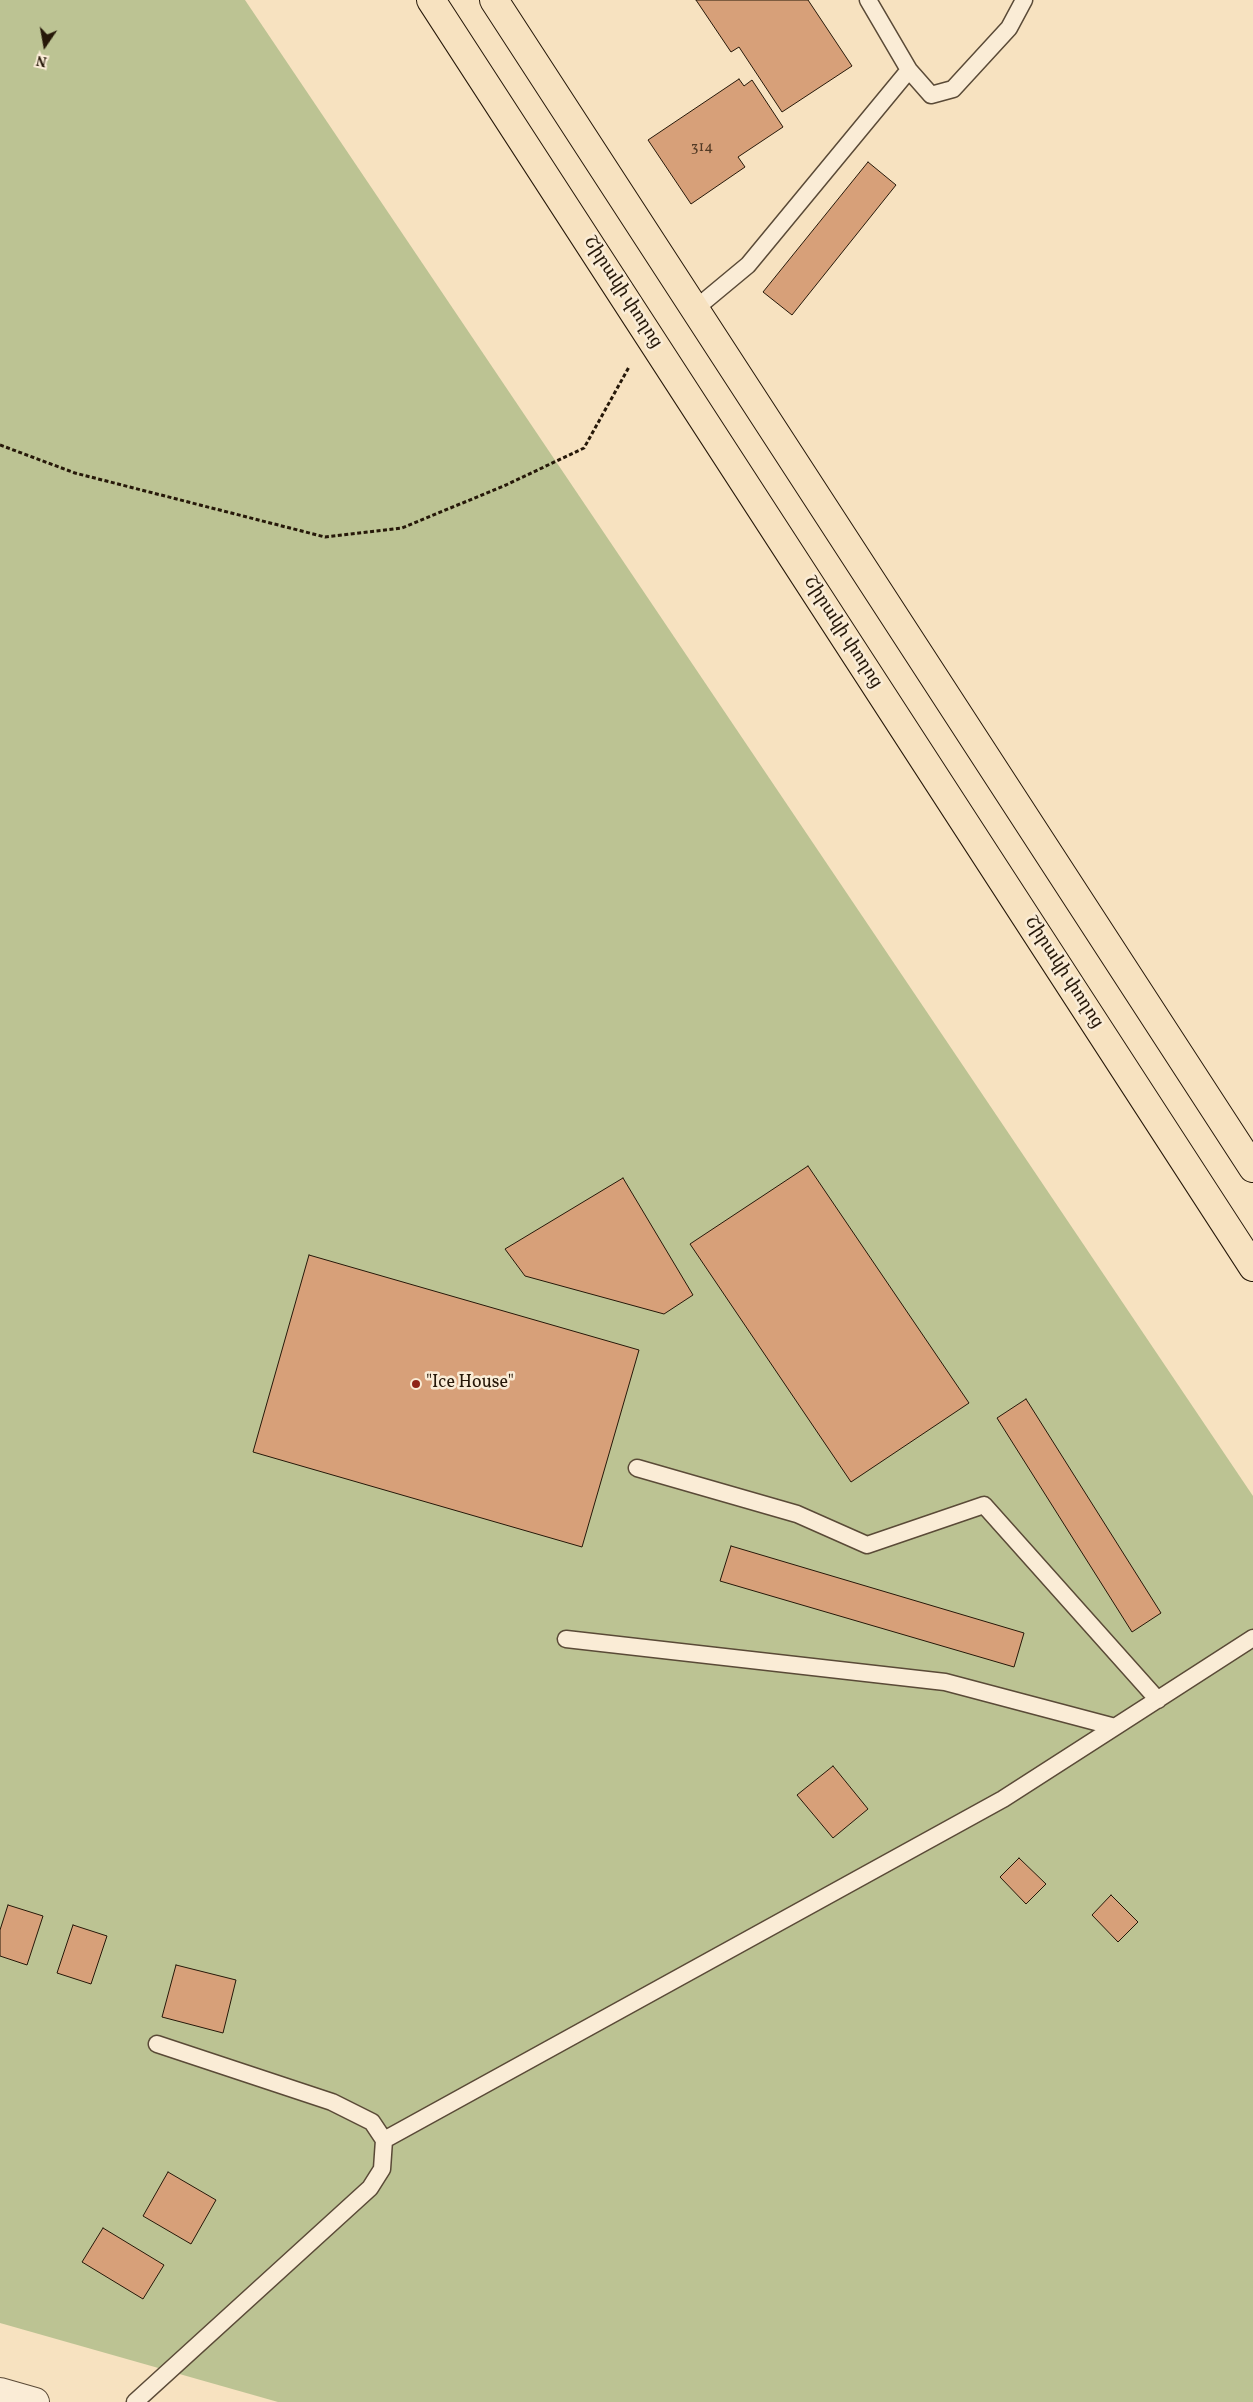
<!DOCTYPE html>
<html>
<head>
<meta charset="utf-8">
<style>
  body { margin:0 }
  #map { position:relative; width:1253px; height:2402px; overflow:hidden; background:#f7e2c0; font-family:Vollkorn,serif }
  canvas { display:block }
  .north { position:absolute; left:20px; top:20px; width:50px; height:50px; -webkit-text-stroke:4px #faecd6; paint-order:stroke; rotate:192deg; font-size:14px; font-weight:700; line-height:20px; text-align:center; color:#261809 }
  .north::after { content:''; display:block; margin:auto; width:18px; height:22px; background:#261809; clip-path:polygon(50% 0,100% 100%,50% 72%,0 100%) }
</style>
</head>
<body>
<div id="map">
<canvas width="1253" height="2402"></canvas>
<div class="north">N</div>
</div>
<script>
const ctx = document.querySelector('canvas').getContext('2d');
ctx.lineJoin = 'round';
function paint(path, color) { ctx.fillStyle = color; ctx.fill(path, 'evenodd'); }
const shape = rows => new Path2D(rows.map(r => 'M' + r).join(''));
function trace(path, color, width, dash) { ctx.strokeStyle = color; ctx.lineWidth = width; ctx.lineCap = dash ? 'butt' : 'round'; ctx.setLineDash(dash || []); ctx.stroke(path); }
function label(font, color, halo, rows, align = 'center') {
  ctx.font = font + ' Vollkorn,"Noto Serif Armenian",serif'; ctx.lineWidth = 5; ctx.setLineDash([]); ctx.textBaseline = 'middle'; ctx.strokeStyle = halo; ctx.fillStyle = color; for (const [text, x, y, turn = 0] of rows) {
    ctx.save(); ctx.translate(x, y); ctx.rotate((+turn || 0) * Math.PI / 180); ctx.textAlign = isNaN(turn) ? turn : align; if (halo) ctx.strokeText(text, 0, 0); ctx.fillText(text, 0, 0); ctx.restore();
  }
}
paint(shape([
  [0,0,245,0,1253,1496,1253,2402,278,2402,0,2323]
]), '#bcc393');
const building = shape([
  [696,0,808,0,852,66,782,112,739,47,731,52,696,0],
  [739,79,744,86,752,80,783,127,738,157,745,167,691,204,648,140,739,79],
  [868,162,896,185,792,315,763,292,868,162],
  [808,1166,969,1403,851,1482,690,1244,808,1166],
  [623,1178,693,1295,664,1314,525,1276,505,1249,623,1178],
  [309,1255,639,1350,582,1547,253,1452,309,1255],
  [1026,1399,1161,1613,1132,1632,997,1418,1026,1399],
  [731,1546,1024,1633,1014,1667,720,1581,731,1546],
  [833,1766,868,1809,833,1838,797,1795,833,1766],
  [1019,1858,1046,1884,1026,1904,1000,1877,1019,1858],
  [1111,1895,1138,1922,1118,1942,1092,1915,1111,1895],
  [8,1905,43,1916,27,1965,0,1956,0,1930,8,1905],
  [73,1925,107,1936,91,1984,57,1973,73,1925],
  [176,1965,236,1980,223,2033,162,2017,176,1965],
  [168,2172,216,2200,191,2244,143,2216,168,2172],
  [103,2228,164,2265,143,2299,82,2262,103,2228]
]);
paint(building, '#d7a079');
trace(building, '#261809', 1);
const service = shape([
  [868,0,909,70,931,95,953,89,1009,28,1024,0],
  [695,309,748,265,909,70],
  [637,1468,797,1514,867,1545,984,1505,1158,1700],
  [566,1639,945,1682,1115,1727,1253,1638],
  [384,2140,1003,1799,1115,1727],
  [135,2402,370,2188,382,2169,384,2140,372,2122,332,2102,157,2044]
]);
const minor = shape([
  [0,2392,35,2402]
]);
const trunk = shape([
  [431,0,1253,1267],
  [494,0,1253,1168]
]);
trace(service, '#5a4a37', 19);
trace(minor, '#5a4a37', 30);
trace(trunk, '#261809', 30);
trace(shape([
  [0,445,75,473,325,537,402,528,506,485,584,448,629,367]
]), '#261809', 3, [4, 2.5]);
trace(service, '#faecd6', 16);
trace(minor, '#faecd6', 28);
trace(trunk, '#f7e2c0', 28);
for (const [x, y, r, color] of [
  [416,1384,5,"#8f2418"]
]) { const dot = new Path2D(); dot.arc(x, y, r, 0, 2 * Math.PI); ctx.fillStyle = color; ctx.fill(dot); trace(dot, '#faecd6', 2); }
label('15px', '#523a25', null, [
  ["314",702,148]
]);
label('18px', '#261809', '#faecd6', [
  ["Շիրակի փողոց",622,293,57],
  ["Շիրակի փողոց",842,633,57],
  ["Շիրակի փողոց",1063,973,57]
]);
label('18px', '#261809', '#faecd6', [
  ["\"Ice House\"",426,1384]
], 'left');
</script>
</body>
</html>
